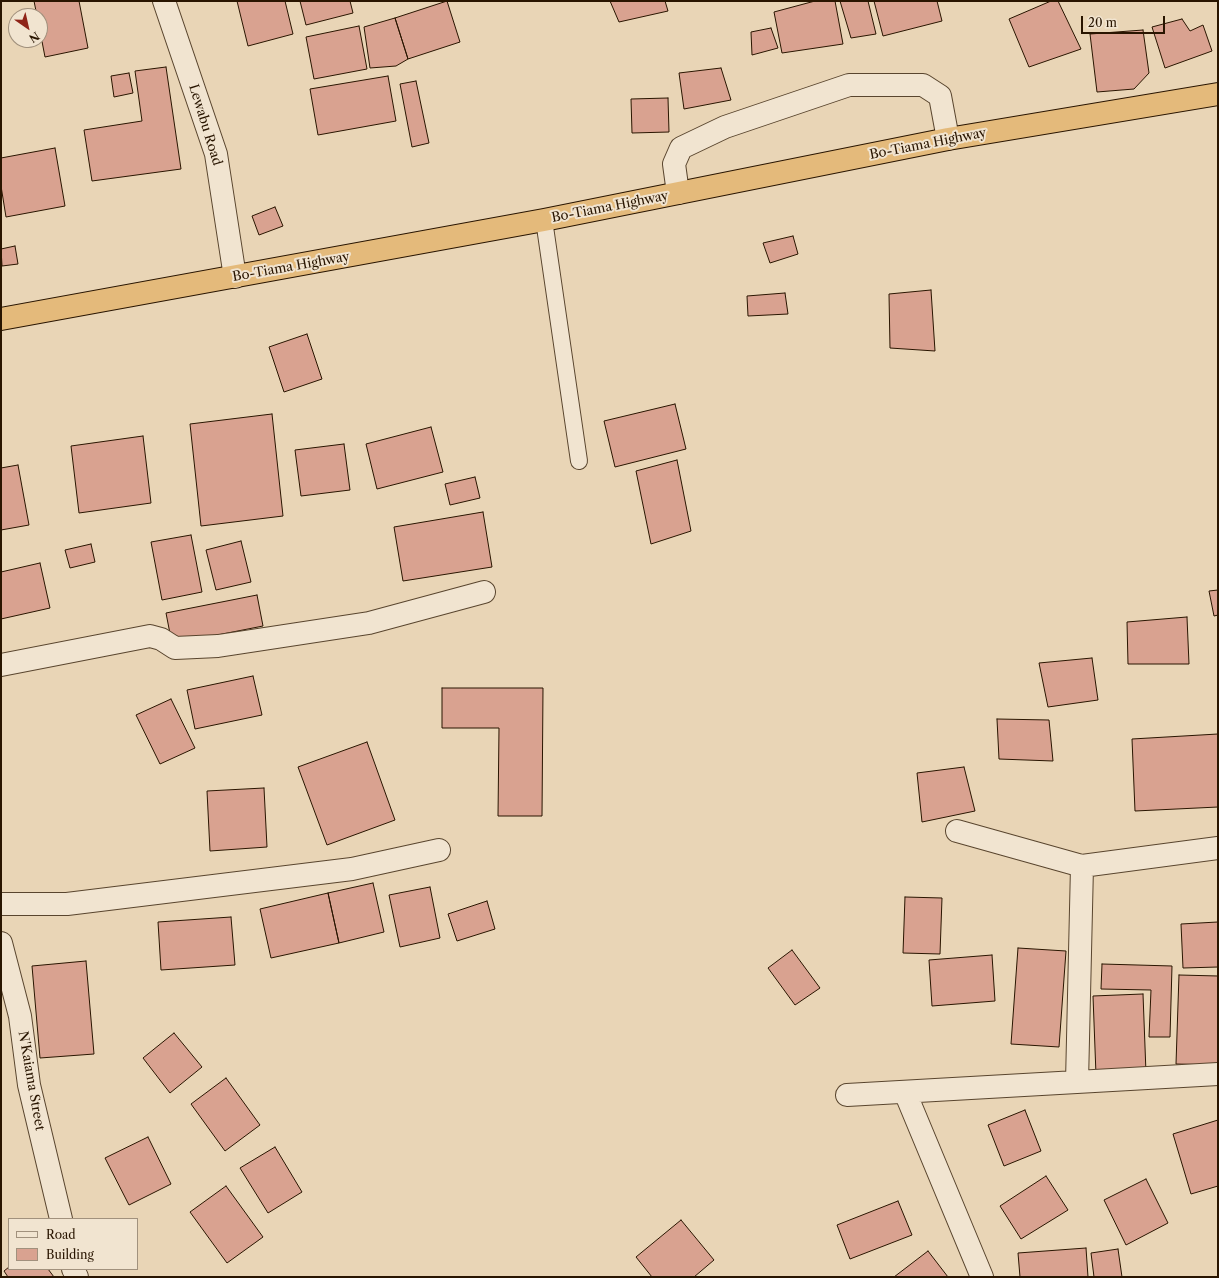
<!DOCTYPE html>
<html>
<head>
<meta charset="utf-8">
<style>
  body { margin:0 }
  #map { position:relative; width:1219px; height:1278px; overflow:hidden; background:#e9d5b6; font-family:"Libre Caslon Text",serif }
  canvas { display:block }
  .frame { position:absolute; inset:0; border:2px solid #291500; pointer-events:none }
  .legend { position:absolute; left:8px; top:1218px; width:130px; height:52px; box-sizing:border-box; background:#f1e4d0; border:1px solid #a1917d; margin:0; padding:5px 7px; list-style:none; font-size:12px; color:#291500 }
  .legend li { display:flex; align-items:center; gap:8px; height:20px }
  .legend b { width:20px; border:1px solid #a1917d }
  .north { position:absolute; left:8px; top:8px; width:40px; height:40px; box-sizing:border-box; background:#f1e4d0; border:1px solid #a1917d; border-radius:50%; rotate:146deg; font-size:11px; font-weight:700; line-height:16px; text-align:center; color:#291500 }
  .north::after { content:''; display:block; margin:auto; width:14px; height:18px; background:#8f2418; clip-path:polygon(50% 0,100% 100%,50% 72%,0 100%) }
  .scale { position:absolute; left:1081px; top:16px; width:84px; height:18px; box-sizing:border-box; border:2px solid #291500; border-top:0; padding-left:5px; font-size:12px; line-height:14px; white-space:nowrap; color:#291500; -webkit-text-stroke:3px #f1e4d0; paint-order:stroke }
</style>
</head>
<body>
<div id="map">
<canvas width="1219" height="1278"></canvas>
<div class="frame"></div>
<ul class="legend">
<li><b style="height:5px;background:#f1e4d0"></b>Road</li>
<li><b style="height:11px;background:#d9a290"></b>Building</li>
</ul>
<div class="north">N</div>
<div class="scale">20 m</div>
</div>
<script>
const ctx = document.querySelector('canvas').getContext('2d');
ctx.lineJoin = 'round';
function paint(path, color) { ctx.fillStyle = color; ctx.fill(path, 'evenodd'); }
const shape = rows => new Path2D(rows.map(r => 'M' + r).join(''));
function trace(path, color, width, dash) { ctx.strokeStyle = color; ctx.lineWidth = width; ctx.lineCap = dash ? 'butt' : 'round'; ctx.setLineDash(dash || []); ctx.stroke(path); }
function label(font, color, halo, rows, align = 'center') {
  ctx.font = font + ' "Libre Caslon Text",serif'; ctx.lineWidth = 4; ctx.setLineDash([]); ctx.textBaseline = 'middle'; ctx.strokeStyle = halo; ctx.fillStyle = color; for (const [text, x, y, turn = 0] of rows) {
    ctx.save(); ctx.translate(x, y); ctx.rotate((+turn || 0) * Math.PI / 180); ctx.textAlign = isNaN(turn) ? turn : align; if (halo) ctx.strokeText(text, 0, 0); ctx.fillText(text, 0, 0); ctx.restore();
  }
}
const building = shape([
  [34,1,79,1,88,48,45,57,40,31,40,16,37,16,34,1],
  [237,1,285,1,293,34,248,46,237,1],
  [300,1,350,1,353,13,306,25,300,1],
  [447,1,460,42,408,59,395,18,447,1],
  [610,1,665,1,668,11,619,22,610,1],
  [815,1,835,1,843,44,782,53,774,12,815,1],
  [840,1,868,1,876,34,851,38,840,1],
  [874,1,937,1,942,21,883,36,874,1],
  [1051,1,1058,1,1081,49,1029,67,1009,19,1051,1],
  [395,18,408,59,396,66,370,68,364,27,395,18],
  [1182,19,1190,31,1203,25,1212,51,1165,68,1152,27,1182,19],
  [359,26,367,69,314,79,306,37,359,26],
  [771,28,778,48,752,55,751,32,771,28],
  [1143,30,1149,73,1134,89,1097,92,1090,34,1143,30],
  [166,67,181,169,92,181,84,130,142,121,135,71,166,67],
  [721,68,731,100,684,109,679,73,721,68],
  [129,73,133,93,114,97,111,76,129,73],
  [388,76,396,121,318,135,310,89,388,76],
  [416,81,429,143,412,147,400,84,416,81],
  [668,98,669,132,632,133,631,99,668,98],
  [55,148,65,206,6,217,1,186,1,158,55,148],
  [275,207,283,226,259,235,252,216,275,207],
  [793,236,798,254,770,263,763,243,793,236],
  [15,246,18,264,2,266,1,249,15,246],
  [931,290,935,351,890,348,889,294,931,290],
  [785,293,788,314,748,316,747,296,785,293],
  [307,334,322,379,284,392,269,347,307,334],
  [675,404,686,449,615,467,604,421,675,404],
  [272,414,283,516,201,526,190,424,272,414],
  [431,427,443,472,377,489,366,444,431,427],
  [143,436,151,503,79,513,71,446,143,436],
  [344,444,350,490,301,496,295,450,344,444],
  [677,460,691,531,651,544,636,471,677,460],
  [18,465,29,525,1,530,1,468,18,465],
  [475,477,480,498,450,505,445,484,475,477],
  [483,512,492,567,403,581,394,527,483,512],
  [191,535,202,592,162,600,151,542,191,535],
  [241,541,251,582,216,590,206,550,241,541],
  [91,544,95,562,70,568,65,550,91,544],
  [40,563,50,608,1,619,1,572,40,563],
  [1218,590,1218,615,1214,616,1209,591,1218,590],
  [257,595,263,626,172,644,166,613,257,595],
  [1187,617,1189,664,1128,664,1127,622,1187,617],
  [1092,658,1098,700,1048,707,1039,663,1092,658],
  [253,676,262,715,195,729,187,690,253,676],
  [442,688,543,688,542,816,498,816,499,728,442,728,442,688],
  [171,699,195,748,160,764,136,715,171,699],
  [997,719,1049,720,1053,761,999,759,997,719],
  [1218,734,1218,807,1135,811,1132,739,1218,734],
  [367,742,395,820,327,845,298,767,367,742],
  [964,767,975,811,922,822,917,773,964,767],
  [264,788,267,847,210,851,207,791,264,788],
  [373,883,384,932,339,943,328,893,373,883],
  [430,887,440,938,400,947,389,895,430,887],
  [328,893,339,943,271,958,260,909,328,893],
  [905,897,942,898,940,954,903,953,905,897],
  [487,901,495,929,457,941,448,914,487,901],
  [231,917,235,965,161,970,158,922,231,917],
  [1218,922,1218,967,1183,968,1181,924,1218,922],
  [1018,948,1066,951,1059,1047,1011,1044,1018,948],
  [792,950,820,988,795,1005,768,968,792,950],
  [992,955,995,1001,932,1006,929,960,992,955],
  [86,961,94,1054,40,1058,32,966,86,961],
  [1102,964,1172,966,1170,1037,1149,1037,1151,990,1101,989,1102,964],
  [1179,975,1218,976,1218,1065,1176,1064,1179,975],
  [1143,994,1146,1073,1096,1075,1093,996,1143,994],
  [174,1033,202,1067,170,1093,143,1058,174,1033],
  [226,1078,260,1125,225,1151,191,1104,226,1078],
  [1025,1110,1041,1151,1004,1166,988,1125,1025,1110],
  [1218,1120,1218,1186,1191,1194,1173,1134,1218,1120],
  [148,1137,171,1184,129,1205,105,1158,148,1137],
  [275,1147,302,1192,268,1213,240,1168,275,1147],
  [1046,1176,1068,1210,1021,1239,1000,1206,1046,1176],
  [1146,1179,1168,1223,1126,1245,1104,1200,1146,1179],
  [226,1186,263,1237,227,1263,190,1212,226,1186],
  [898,1201,912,1235,850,1259,837,1225,898,1201],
  [681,1220,714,1260,694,1277,652,1277,636,1257,681,1220],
  [1086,1248,1088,1277,1020,1277,1018,1253,1086,1248],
  [1118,1249,1122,1277,1094,1277,1091,1253,1118,1249],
  [928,1251,948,1277,894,1277,928,1251],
  [9,1267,9,1269,48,1269,54,1277,8,1277,4,1271,9,1267]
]);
paint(building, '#d9a290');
trace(building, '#291500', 1);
const lane = shape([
  [544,220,579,461]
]);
const street = shape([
  [164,1,216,154,235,277],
  [678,193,674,164,681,148,725,127,849,85,923,85,940,96,948,139],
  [1,665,150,636,161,639,175,648,218,646,369,623,484,592],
  [957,831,1082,866],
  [1,904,67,904,352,869,439,850],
  [1,943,20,1016,29,1085,61,1219],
  [1077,1082,1082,866,1218,848],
  [905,1092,982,1277],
  [847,1095,1218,1074],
  [73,1269,77,1277]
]);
const highway = shape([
  [1,319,544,220,948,139,1218,94]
]);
trace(lane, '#59452e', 18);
trace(street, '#59452e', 24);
trace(highway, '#291500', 24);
trace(lane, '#f1e4d0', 16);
trace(street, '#f1e4d0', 22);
trace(highway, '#e4ba7b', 22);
label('13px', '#291500', '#f1e4d0', [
  ["Lewabu Road",205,125,73],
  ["Bo-Tiama Highway",928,144,-11],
  ["Bo-Tiama Highway",610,207,-11],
  ["Bo-Tiama Highway",291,267,-10],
  ["N'Kaiama Street",31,1081,80]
]);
</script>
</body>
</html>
